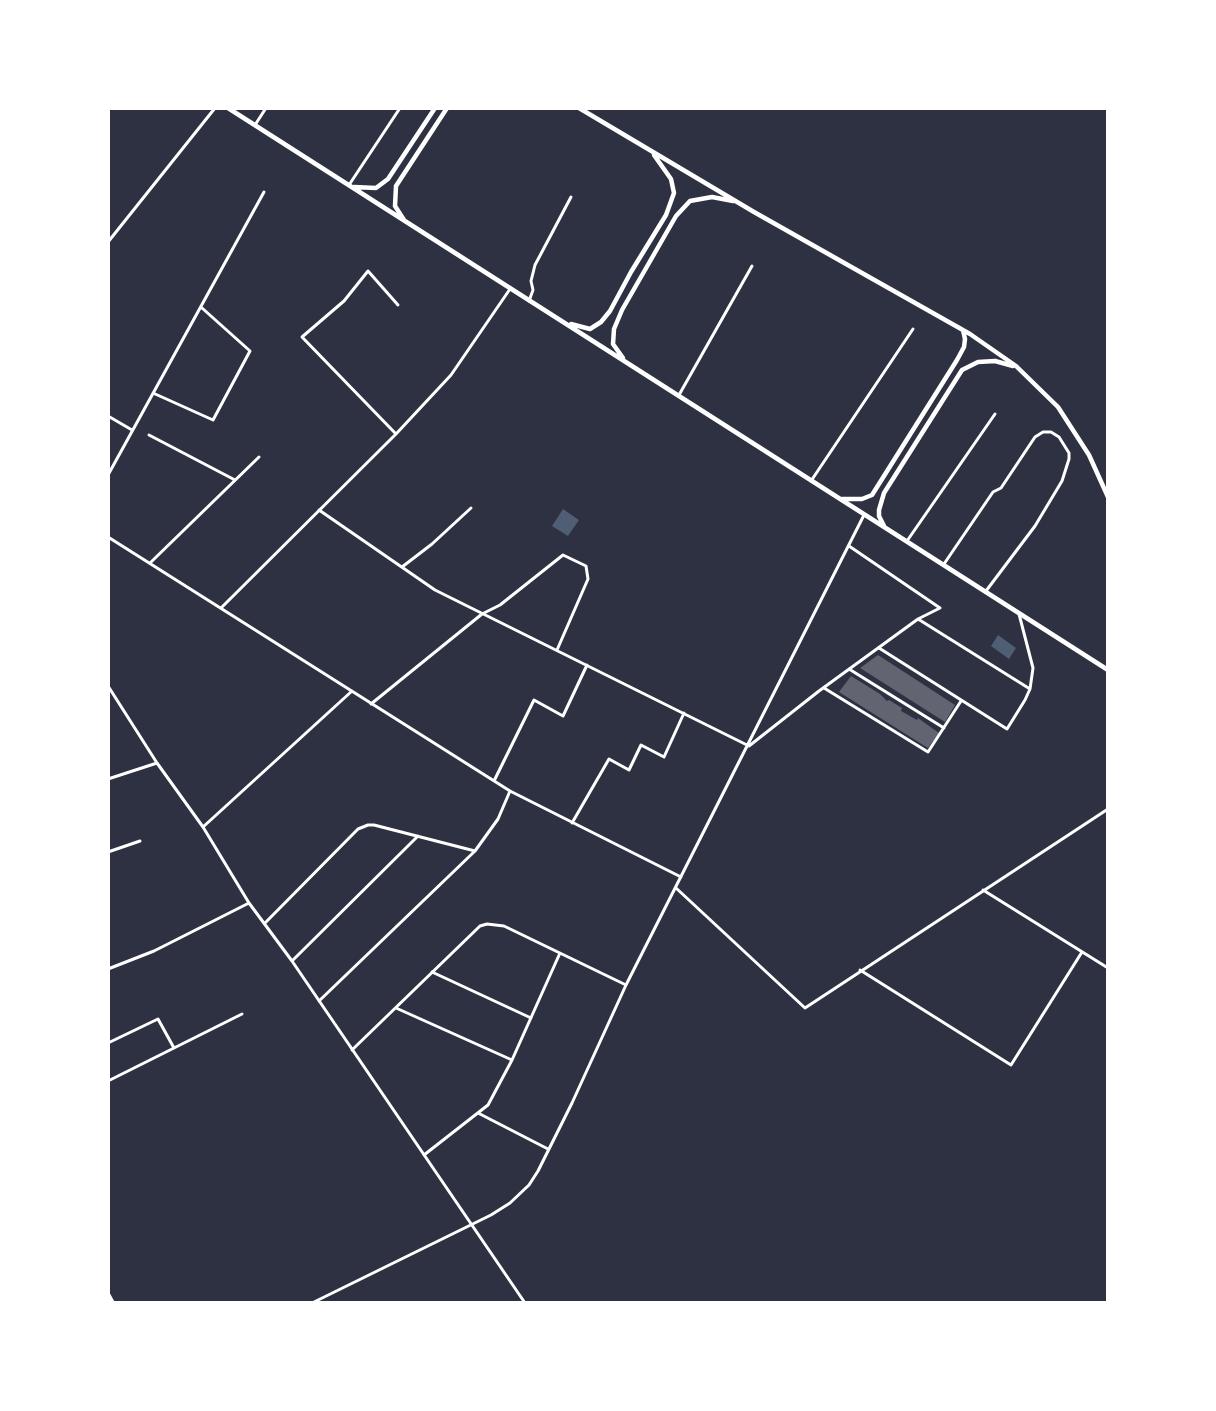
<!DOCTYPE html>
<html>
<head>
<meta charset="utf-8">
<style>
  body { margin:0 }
  #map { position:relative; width:1216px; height:1411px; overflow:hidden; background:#2d3142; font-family:"Varela Round",sans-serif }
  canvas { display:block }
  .frame { position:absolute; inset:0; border:110px solid #fff; pointer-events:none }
</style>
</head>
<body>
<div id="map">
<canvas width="1216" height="1411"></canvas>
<div class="frame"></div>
</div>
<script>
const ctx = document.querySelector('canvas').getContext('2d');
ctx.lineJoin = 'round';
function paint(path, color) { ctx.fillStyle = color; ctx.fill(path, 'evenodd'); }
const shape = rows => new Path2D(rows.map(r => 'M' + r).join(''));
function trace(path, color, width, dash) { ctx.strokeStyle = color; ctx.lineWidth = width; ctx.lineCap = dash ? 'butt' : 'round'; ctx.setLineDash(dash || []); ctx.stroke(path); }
paint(shape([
  [563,509,579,520,568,536,552,526],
  [998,635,1016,648,1009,659,991,646]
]), '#4f5d75');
paint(shape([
  [878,655,955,705,945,722,860,668],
  [851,676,880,694,887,701,889,700,902,708,901,711,917,720,918,718,939,733,928,748,839,692]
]), '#626471');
trace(shape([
  [255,125,266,108],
  [349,185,400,108],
  [108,242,215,108],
  [529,301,533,290,531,281,535,265,571,197],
  [153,393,213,420,250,351,202,308],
  [679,395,752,266],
  [108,416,132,430],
  [396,434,302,337,344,301,368,271,398,305],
  [149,435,235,480],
  [108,475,264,192],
  [811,481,913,329],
  [319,510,435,590,749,746,819,691,918,619,940,608],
  [108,537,510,791,681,877],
  [907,541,995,414],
  [849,546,940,608],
  [150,563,259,457],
  [944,564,993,492,1001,488,1035,437,1043,432,1051,432,1059,437,1069,453,1069,459,1062,481,1035,526,986,591],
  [402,567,432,544,471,508],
  [221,608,396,434,451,375,510,289],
  [918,619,1030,689],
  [879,648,1007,729,1025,700,1030,689,1033,668,1019,614],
  [849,669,944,728],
  [108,686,157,763,203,827,249,903,292,961,525,1303],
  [824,688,928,752,961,701],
  [371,704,482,614,500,605,563,555,586,566,588,579,557,650],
  [108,779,157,763],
  [494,781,534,700,563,716,587,665],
  [572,823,609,759,629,770,641,745,664,757,684,713],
  [203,827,352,691],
  [108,852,140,841],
  [676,888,805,1008,1108,809],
  [983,890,1108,968],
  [265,923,358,829,368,825,374,825,475,851],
  [292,961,418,836],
  [108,969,154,951,249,903],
  [860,970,1011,1065,1082,952],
  [432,972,531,1018],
  [319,1001,475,851,498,819,510,791],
  [396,1008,512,1060],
  [108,1043,158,1019,174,1048],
  [352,1050,480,926,487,924,504,926,626,985],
  [108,1081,242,1014],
  [478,1113,548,1149],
  [424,1155,488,1105,512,1060,560,953],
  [312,1303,491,1215,510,1203,529,1185,538,1171,572,1103,626,985,864,515]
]), '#fff', 3);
trace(shape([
  [108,1294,113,1303]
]), '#fff', 4);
trace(shape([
  [228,108,1108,670],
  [579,108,754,212,970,334,1016,366,1058,407,1089,455,1108,497],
  [354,187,376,188,388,179,435,108],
  [404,220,395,206,396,186,447,108],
  [571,324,590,329,601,322,610,311,631,272,666,215,674,193,671,179,654,155],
  [623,358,613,344,614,329,622,310,676,216,690,201,712,197,733,201],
  [842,499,862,499,872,495,957,360,964,347,965,339,963,330],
  [884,526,879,516,879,510,884,493,962,370,978,362,995,361,1013,366]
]), '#fff', 4.5);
</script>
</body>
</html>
